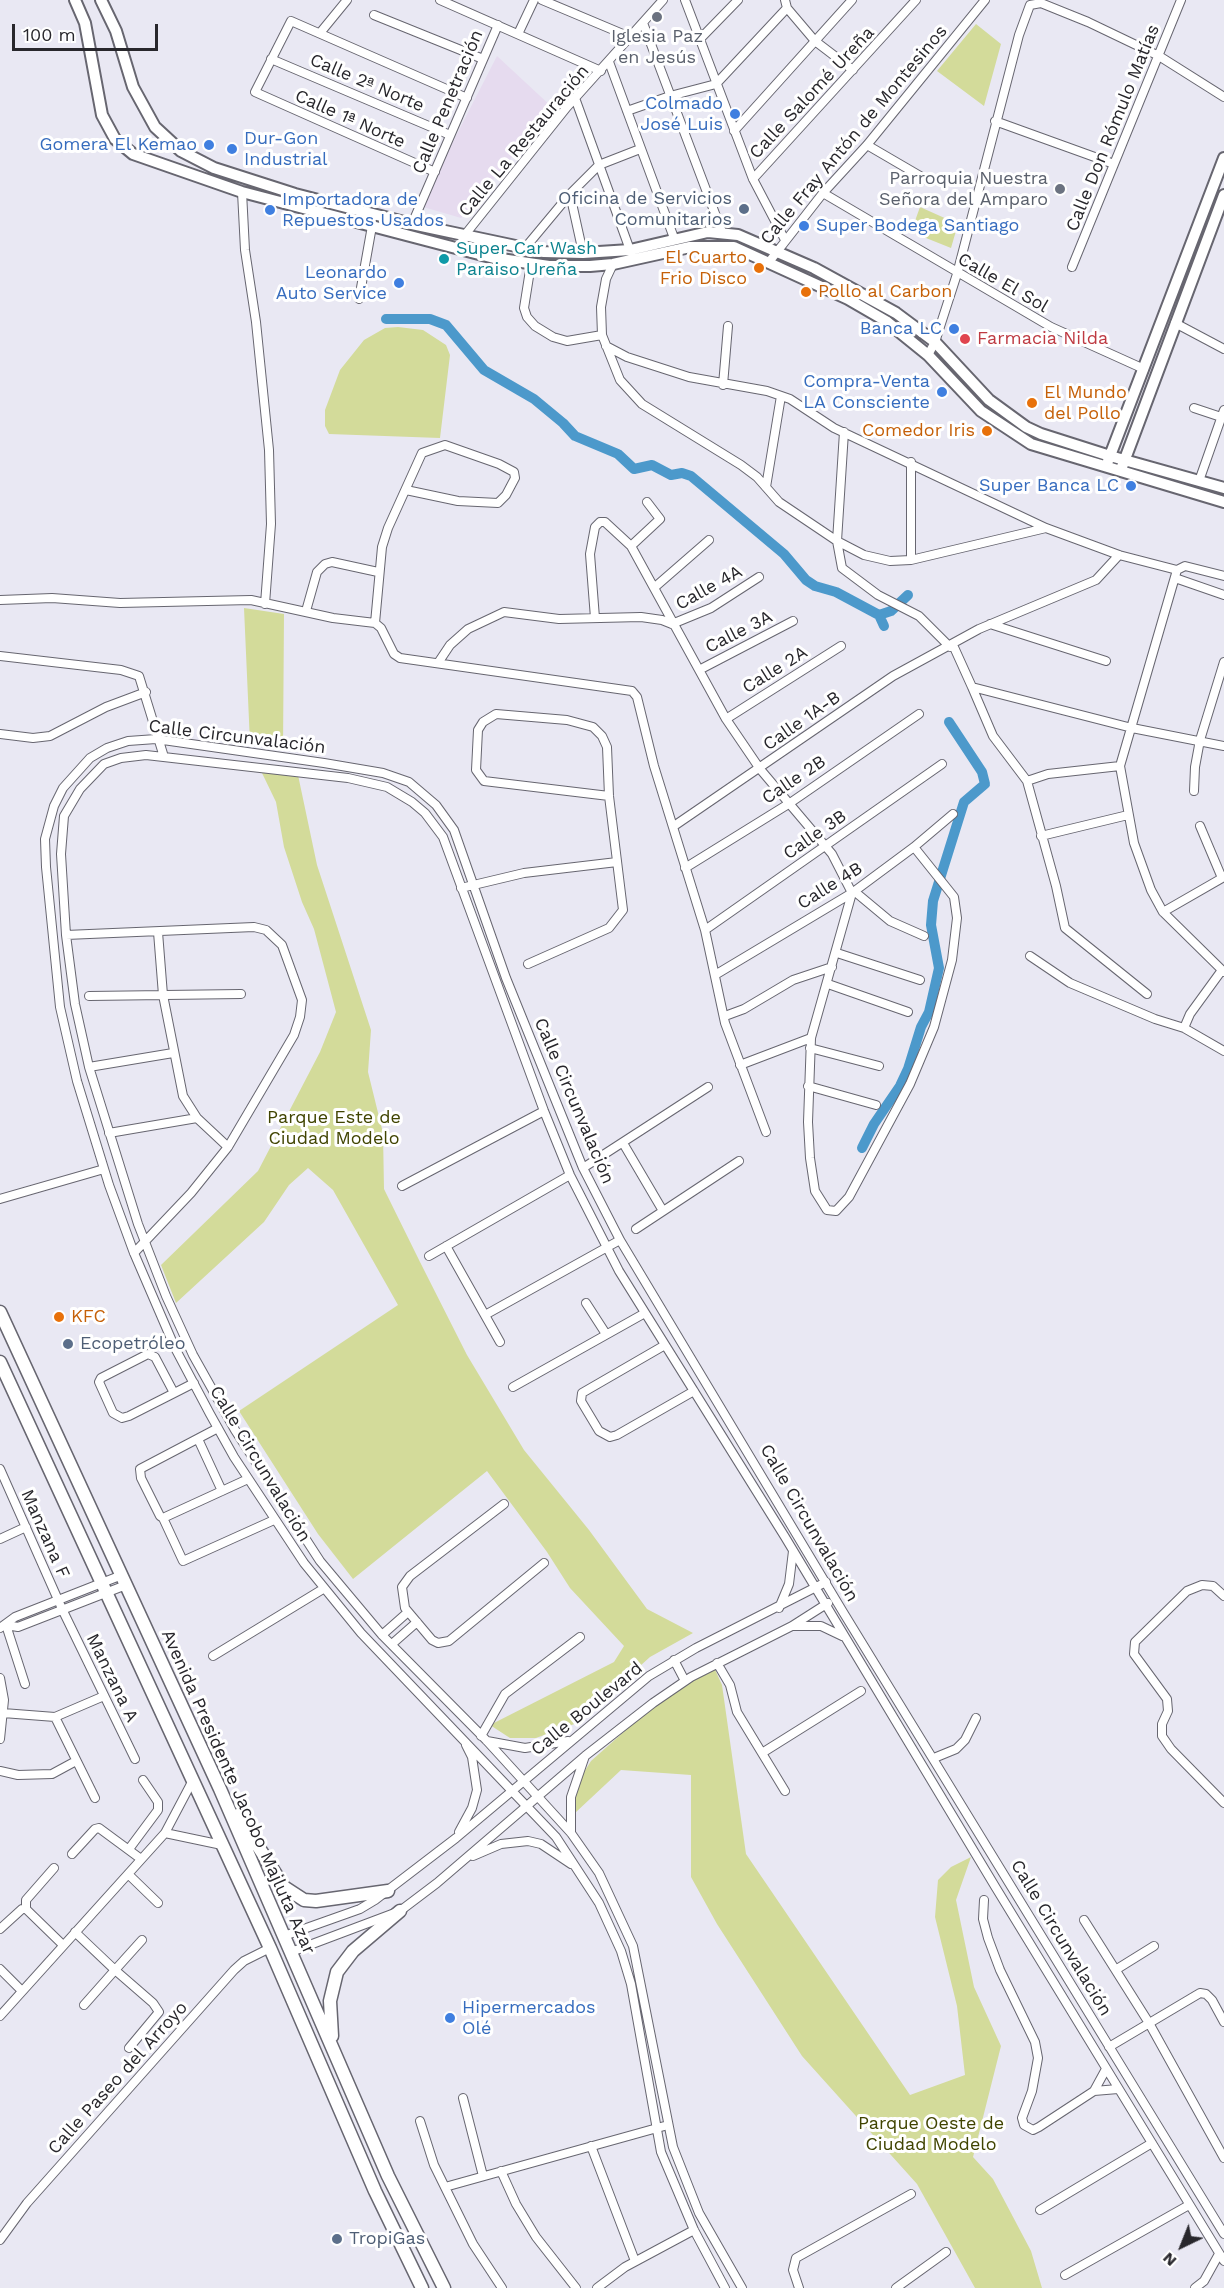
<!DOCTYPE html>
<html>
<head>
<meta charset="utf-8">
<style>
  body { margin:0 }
  #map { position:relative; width:1224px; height:2288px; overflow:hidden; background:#e9e8f3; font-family:"Work Sans",sans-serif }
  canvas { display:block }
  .north { position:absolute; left:1152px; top:2216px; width:60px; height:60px; -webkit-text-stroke:4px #fff; paint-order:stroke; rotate:223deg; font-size:16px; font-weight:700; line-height:24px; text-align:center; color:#28272c }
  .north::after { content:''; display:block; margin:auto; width:21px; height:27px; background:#28272c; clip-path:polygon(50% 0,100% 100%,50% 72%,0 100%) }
  .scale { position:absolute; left:12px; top:24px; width:146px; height:27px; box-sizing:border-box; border:3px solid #28272c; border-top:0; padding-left:8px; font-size:18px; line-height:21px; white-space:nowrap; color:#28272c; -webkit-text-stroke:4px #fff; paint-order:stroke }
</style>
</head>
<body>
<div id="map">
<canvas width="1224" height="2288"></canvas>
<div class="north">N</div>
<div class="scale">100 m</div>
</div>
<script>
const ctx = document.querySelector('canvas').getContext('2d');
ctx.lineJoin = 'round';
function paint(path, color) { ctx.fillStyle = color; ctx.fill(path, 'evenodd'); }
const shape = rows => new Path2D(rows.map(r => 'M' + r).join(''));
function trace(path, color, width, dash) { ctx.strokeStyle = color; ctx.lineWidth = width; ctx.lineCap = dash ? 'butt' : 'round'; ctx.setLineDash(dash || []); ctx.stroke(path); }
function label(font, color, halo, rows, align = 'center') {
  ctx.font = font + ' "Work Sans",sans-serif'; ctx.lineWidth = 6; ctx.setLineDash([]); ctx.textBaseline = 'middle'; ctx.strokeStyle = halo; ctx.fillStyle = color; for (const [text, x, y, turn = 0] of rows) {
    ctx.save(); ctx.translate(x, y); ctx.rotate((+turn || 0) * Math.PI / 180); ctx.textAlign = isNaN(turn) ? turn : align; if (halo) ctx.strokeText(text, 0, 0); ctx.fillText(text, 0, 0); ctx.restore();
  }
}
paint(shape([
  [497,56,553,108,461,218,420,206]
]), '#e6dbef');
paint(shape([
  [976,24,1001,44,984,106,937,71],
  [920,207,958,224,951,248,911,232],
  [398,327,423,330,446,345,450,355,440,438,329,434,325,426,325,410,340,370,364,340,385,328],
  [244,608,284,614,283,749,250,743],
  [262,773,298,775,317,865,371,1030,368,1072,383,1133,384,1189,420,1262,467,1355,524,1450,589,1530,647,1609,693,1633,650,1657,577,1723,536,1738,510,1738,490,1725,614,1662,624,1646,570,1588,547,1552,487,1471,353,1579,318,1534,239,1411,398,1305,333,1190,308,1168,289,1185,264,1222,176,1303,161,1265,258,1171,320,1052,336,1012,314,929,302,902,284,847,276,802],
  [713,1665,722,1685,746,1854,910,2095,965,2075,957,2006,935,1917,938,1880,951,1867,971,1857,956,1900,974,1987,1001,2046,973,2157,993,2179,1031,2251,1042,2288,975,2288,917,2184,802,2056,717,1924,691,1877,691,1775,621,1770,575,1813,572,1791,591,1761,654,1705]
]), '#d3db9a');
trace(shape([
  [386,319,430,319,446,325,484,370,534,399,563,423,575,436,618,454,634,469,652,465,671,475,682,473,691,476,784,554,806,580,815,586,836,592,879,615],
  [884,626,879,615,891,611,908,595],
  [862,1148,874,1124,900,1086,908,1069,921,1027,929,1012,939,968,931,925,933,901,964,802,985,784,982,772,949,722]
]), '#4c99cb', 10);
const street = shape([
  [440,0,601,71],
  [542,0,630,37],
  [685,0,753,179,785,240],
  [785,0,787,8,815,41,853,70],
  [374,15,483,59],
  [643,23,722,232],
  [320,33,347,0],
  [518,34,534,0],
  [699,40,738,0],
  [271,59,450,135],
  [609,62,674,238],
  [575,98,630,250],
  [627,111,670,96,716,84,787,8],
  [995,121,1114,164],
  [734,131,852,0],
  [867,145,927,180],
  [435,172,255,92,291,21,467,98],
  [753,179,916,0],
  [242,192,245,250,256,322,269,450,271,524,265,604],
  [823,193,1051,327,1144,369],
  [570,194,583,253],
  [412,224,498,25],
  [525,248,570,194,599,165,640,149],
  [460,249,464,236,567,107,663,0],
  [769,262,823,193,867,145,985,0],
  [531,264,524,308,527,317,535,326,553,337,567,341,602,335],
  [613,264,606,279,601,307,602,335,620,380,642,404,741,465,757,477,779,502,837,541,864,555,890,561,911,560,1046,528],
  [1072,267,1181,0],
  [359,299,372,226],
  [1175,323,1224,349],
  [606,346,627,357,689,377,767,391,790,399,834,428,1046,528,1119,555,1177,570],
  [928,355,935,342,957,274,1019,35,1030,5,1041,3,1088,22,1159,56,1224,97],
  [723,385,728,326],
  [1194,408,1224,418],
  [844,432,837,541,842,568,878,595,919,616,950,647],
  [1199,481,1224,410],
  [766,487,781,396],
  [631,546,660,519,647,502],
  [911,560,911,462],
  [1224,576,1185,566,1177,570,1120,766,1134,843,1151,890,1163,912,1224,972],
  [1175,578,1224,595],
  [655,587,709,540],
  [0,600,52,598,120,603,251,600,333,618,375,623,381,628,394,654,400,658,632,691,637,697,654,766,705,930,725,1023,766,1132],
  [306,611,317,572,325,564,332,562,378,572],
  [595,618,590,554,595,527,600,522,605,522,631,546,726,719,760,769,832,854,852,893,811,1038,808,1122,810,1158,815,1191,827,1210,836,1211,849,1197,910,1084,934,1027,952,960,957,918,954,897,914,847],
  [375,623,382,547,388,528,422,453,445,445,499,464,514,472,515,478,506,495,498,503,458,501,406,490],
  [672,624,711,608,759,577],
  [990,624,1106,661],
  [953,645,972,687,1132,728,1224,746],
  [0,656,121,670,139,676,164,757],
  [438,663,450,645,468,629,504,612,559,619,641,617,662,620,672,624],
  [699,670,793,621],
  [972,687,993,736,1027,781,1056,886,1065,928,1147,994],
  [726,719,841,646],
  [0,734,33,738,50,736,106,707,146,692],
  [1027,781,1048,774,1120,766],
  [1194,791,1195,767,1200,740,1224,662],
  [674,826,893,676,979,629,1096,580,1119,555],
  [1200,826,1222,878],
  [1041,836,1128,815],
  [685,868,790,803,919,714],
  [461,888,524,873,617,862],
  [854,891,890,921,924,936],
  [1163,912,1224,877],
  [705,930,942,764],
  [158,932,163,995,183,1096,197,1118,228,1147],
  [66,935,254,927,266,930,282,945,302,1000,300,1017,294,1035,228,1147,191,1193,134,1253],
  [837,953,920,980],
  [1030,956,1070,983,1155,1019,1184,1028,1224,1051],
  [528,964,609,928,623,910,609,796,607,747,602,736,593,727,567,720,496,714,483,722,478,730,476,770,484,781,609,796],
  [715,975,852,893,914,847,953,814],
  [828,984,908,1012],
  [89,996,241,994],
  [725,1016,744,1009,793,980,832,967],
  [1184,1028,1190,1014,1222,970],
  [810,1048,879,1066],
  [740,1065,811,1038],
  [89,1067,173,1053],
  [808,1086,876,1105],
  [109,1133,197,1118],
  [623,1143,663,1211],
  [583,1168,708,1087],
  [402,1186,544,1111],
  [0,1199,104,1169],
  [636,1229,739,1161],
  [446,1246,500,1342],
  [429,1256,570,1175],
  [586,1303,606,1334],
  [485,1315,620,1240],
  [665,1345,582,1393,581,1401,599,1431,610,1437,617,1435,694,1391],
  [513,1387,645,1313],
  [174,1393,155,1357,148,1354,101,1378,99,1382,113,1413,122,1418,129,1416,194,1383],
  [218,1428,140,1469,141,1478,160,1516,163,1518,248,1479],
  [198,1439,222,1491],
  [0,1469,63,1611,135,1759],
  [504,1504,410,1576,402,1587,405,1608,432,1640,438,1643,449,1641,544,1563],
  [163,1518,183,1561,274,1520],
  [0,1539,26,1527],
  [1224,1596,1213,1586,1202,1585,1187,1591,1135,1642,1134,1654,1167,1699,1168,1711,1162,1724,1162,1736,1171,1749,1224,1803],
  [779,1608,789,1584,793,1551],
  [6,1625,18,1627,126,1585],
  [6,1625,25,1684],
  [793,1626,821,1626,842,1636],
  [0,1628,15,1617,122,1575],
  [382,1635,408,1612],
  [392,1644,417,1622],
  [213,1656,323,1589],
  [674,1660,685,1681],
  [717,1663,730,1685,737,1712,785,1791],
  [0,1678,4,1700,0,1739],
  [3,1713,55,1717,104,1696],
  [55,1717,95,1798],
  [481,1736,505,1694,580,1637],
  [487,1741,525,1748,568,1741],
  [762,1753,861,1691],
  [934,1758,956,1749,965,1740,976,1718],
  [0,1771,18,1775,52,1774,76,1761],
  [459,1832,472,1808,477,1790,472,1757,466,1745],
  [165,1833,222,1845],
  [571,1833,571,1797,585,1756],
  [129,1849,158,1810,158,1802,143,1780],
  [72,1854,95,1829,99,1828,141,1859],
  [473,1856,501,1844,528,1841,541,1844,571,1864],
  [128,1874,158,1903],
  [984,1900,983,1919,988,1938,1000,1970,1035,2042,1038,2058,1032,2091,1022,2118,1024,2125,1033,2130,1039,2127,1094,2091,1106,2069],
  [26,1909,26,1900,54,1868],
  [1084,1920,1149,2023,1224,2158],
  [0,1929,22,1909,26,1909,63,1945],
  [75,1932,115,1970,84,2005],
  [284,1936,360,1909,375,1900,456,1838,649,1676,696,1648,826,1582],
  [291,1952,400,1911,437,1883,585,1756,653,1703,691,1677,792,1626,828,1603],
  [0,1969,22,1991],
  [1117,1969,1154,1946],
  [0,2016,165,1833,193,1780],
  [1109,2047,1200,1993,1206,1994,1212,2000,1224,2022],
  [129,2048,159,2012,153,2003,115,1970,142,1940],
  [1094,2091,1118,2089],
  [463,2098,483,2176],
  [420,2121,434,2165,473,2244,502,2288],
  [591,2146,635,2261],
  [501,2171,516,2204,536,2237,576,2288],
  [445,2187,668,2125],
  [1040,2210,1152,2143],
  [0,2240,27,2203,234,1970,244,1961,270,1948],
  [1065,2275,1189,2205],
  [597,2288,625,2267,694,2230],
  [725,2288,694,2230,661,2152,631,1984,621,1951,599,1903,556,1837,361,1633,304,1563,234,1457,210,1414,175,1348,134,1253,109,1185,77,1081,60,1007,46,867,45,839,54,806,63,788,90,758,107,748,128,741,156,739,324,763,383,773,409,782,436,805,454,830,506,978,583,1168,620,1240,843,1612,1224,2234],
  [742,2288,699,2213,673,2147,633,1946,599,1873,571,1833,487,1741,382,1635,320,1561,235,1430,193,1355,166,1296,138,1224,89,1067,75,1004,66,935,61,854,64,816,80,789,104,764,121,758,146,755,348,778,387,787,412,802,425,813,443,837,544,1111,570,1175,619,1271,785,1537,996,1888,1224,2261],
  [799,2288,793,2270,796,2258,911,2194],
  [896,2288,946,2252],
  [1195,2288,1204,2281,1219,2254]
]);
const secondary = shape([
  [75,0,85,23,102,115,115,139,133,154,242,192,494,258,549,266,590,266,613,264,690,247,734,247,848,299,886,321,928,355,981,411,1031,444,1224,502],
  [101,0,116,31,133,87,155,127,181,151,214,168,295,194,412,224,544,252,583,253,630,250,708,232,738,235,814,268,896,313,935,342,989,400,1026,427,1041,434,1110,456,1224,488],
  [1108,461,1224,158],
  [1122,467,1224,195]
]);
const primary = shape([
  [0,1312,220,1789,388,2176,444,2288],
  [0,1362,270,1948,375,2191,422,2288],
  [238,1815,284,1887,304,1900,316,1901,388,1891],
  [332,2036,330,2001,337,1972,353,1951,400,1911]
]);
trace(street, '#676670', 10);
trace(secondary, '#676670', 14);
trace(primary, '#676670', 15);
trace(street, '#fff', 8);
trace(secondary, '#fff', 10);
trace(primary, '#fff', 12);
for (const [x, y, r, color] of [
  [657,17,6,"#6b7280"],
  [735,114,6,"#3f7fe0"],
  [209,145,6,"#3f7fe0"],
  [232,149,6,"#3f7fe0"],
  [1060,189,6,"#6b7280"],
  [744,209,6,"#5c6f8a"],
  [270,210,6,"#3f7fe0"],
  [804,226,6,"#3f7fe0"],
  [444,259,6,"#0f9aa8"],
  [759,268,6,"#e8710a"],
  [399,283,6,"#3f7fe0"],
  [806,292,6,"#e8710a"],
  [954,329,6,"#3f7fe0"],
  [965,339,6,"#e0444e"],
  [942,392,6,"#3f7fe0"],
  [1032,403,6,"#e8710a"],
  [987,431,6,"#e8710a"],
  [1131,486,6,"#3f7fe0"],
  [59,1317,6,"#e8710a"],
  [68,1344,6,"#5c6f8a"],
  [450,2018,6,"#3f7fe0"],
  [337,2239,6,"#5c6f8a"]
]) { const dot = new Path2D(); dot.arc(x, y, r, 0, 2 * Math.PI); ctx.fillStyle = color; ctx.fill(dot); trace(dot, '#fff', 2); }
label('18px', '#5b616d', '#fff', [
  ["Iglesia Paz",657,37],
  ["en Jesús",657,58],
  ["Parroquia Nuestra",1048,179,"right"],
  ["Señora del Amparo",1048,200,"right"]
]);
label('18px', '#28272c', '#fff', [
  ["Calle 2ª Norte",367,83,23],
  ["Calle Salomé Ureña",812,93,-47],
  ["Calle Penetración",448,102,-67],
  ["Calle 1ª Norte",350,119,24],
  ["Calle Don Rómulo Matías",1113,128,-68],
  ["Calle Fray Antón de Montesinos",854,135,-50],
  ["Calle La Restauración",524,141,-50],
  ["Calle El Sol",1003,283,30],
  ["Calle 4A",709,588,-29],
  ["Calle 3A",739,632,-27],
  ["Calle 2A",775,670,-32],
  ["Calle 1A-B",802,721,-35],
  ["Calle Circunvalación",237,737,7],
  ["Calle 2B",794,780,-34],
  ["Calle 3B",815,835,-35],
  ["Calle 4B",830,886,-32],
  ["Calle Circunvalación",574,1101,67],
  ["Calle Circunvalación",260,1464,59],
  ["Calle Circunvalación",809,1523,60],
  ["Manzana F",45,1534,66],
  ["Manzana A",112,1678,64],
  ["Calle Boulevard",587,1709,-39],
  ["Avenida Presidente Jacobo Majluta Azar",238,1792,66],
  ["Calle Circunvalación",1061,1938,59],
  ["Calle Paseo del Arroyo",118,2078,-48]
]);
label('18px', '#366cbe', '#fff', [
  ["Colmado",723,104],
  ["José Luis",723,125],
  ["Dur-Gon",244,139,"left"],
  ["Industrial",244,160,"left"],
  ["Gomera El Kemao",197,145],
  ["Importadora de",282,200,"left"],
  ["Repuestos Usados",282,221,"left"],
  ["Super Bodega Santiago",816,226,"left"],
  ["Leonardo",387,273],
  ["Auto Service",387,294],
  ["Banca LC",942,329],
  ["Compra-Venta",930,382],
  ["LA Consciente",930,403],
  ["Super Banca LC",1119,486],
  ["Hipermercados",462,2008,"left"],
  ["Olé",462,2029,"left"]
], 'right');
label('18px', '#4e5e75', '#fff', [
  ["Oficina de Servicios",732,199,"right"],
  ["Comunitarios",732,220,"right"],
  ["Ecopetróleo",80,1344],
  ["TropiGas",349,2239]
], 'left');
label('18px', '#0d838f', '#fff', [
  ["Super Car Wash",456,249],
  ["Paraiso Ureña",456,270]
], 'left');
label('18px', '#c56008', '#fff', [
  ["El Cuarto",747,258,"right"],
  ["Frio Disco",747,279,"right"],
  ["Pollo al Carbon",818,292],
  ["El Mundo",1044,393],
  ["del Pollo",1044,414],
  ["Comedor Iris",975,431,"right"],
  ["KFC",71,1317]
], 'left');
label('18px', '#be3a42', '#fff', [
  ["Farmacia Nilda",977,339]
], 'left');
label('18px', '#404401', '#fff', [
  ["Parque Este de",334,1118],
  ["Ciudad Modelo",334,1139],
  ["Parque Oeste de",931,2124],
  ["Ciudad Modelo",931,2145]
]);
</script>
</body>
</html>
